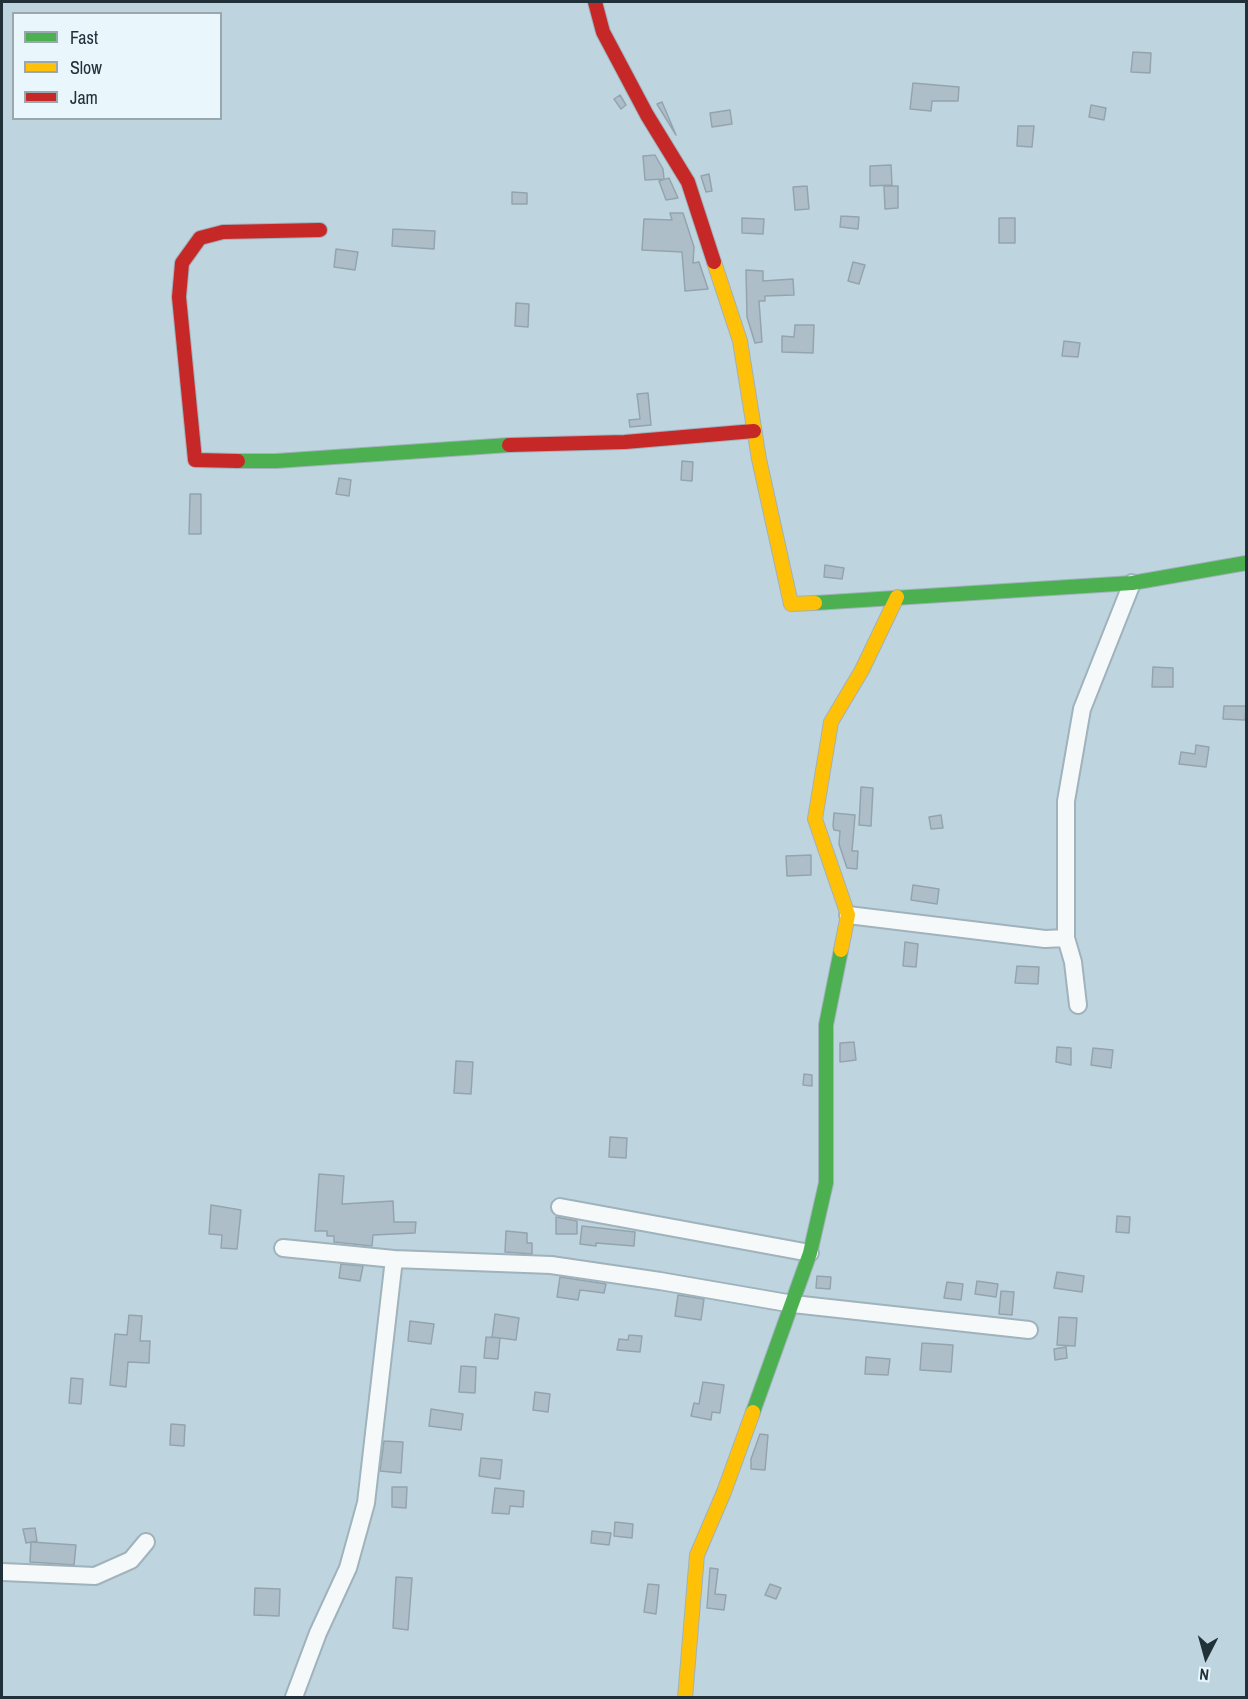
<!DOCTYPE html>
<html>
<head>
<meta charset="utf-8">
<style>
  body { margin:0 }
  #map { position:relative; width:1248px; height:1699px; overflow:hidden; background:#bed5e0; font-family:"Archivo Narrow",sans-serif }
  canvas { display:block }
  .frame { position:absolute; inset:0; border:3px solid #203139; pointer-events:none }
  .legend { position:absolute; left:12px; top:12px; width:210px; height:108px; box-sizing:border-box; background:#e9f6fc; border:2px solid #99a7ae; margin:0; padding:8px 10px; list-style:none; font-size:18px; color:#203139 }
  .legend li { display:flex; align-items:center; gap:12px; height:30px }
  .legend b { width:30px; border:2px solid #99a7ae }
  .north { position:absolute; left:1176px; top:1627px; width:60px; height:60px; -webkit-text-stroke:4px #e9f6fc; paint-order:stroke; rotate:186deg; font-size:16px; font-weight:700; line-height:24px; text-align:center; color:#203139 }
  .north::after { content:''; display:block; margin:auto; width:21px; height:27px; background:#203139; clip-path:polygon(50% 0,100% 100%,50% 72%,0 100%) }
</style>
</head>
<body>
<div id="map">
<canvas width="1248" height="1699"></canvas>
<div class="frame"></div>
<ul class="legend">
<li><b style="height:8px;background:#4caf50"></b>Fast</li>
<li><b style="height:8px;background:#ffc107"></b>Slow</li>
<li><b style="height:8px;background:#c62828"></b>Jam</li>
</ul>
<div class="north">N</div>
</div>
<script>
const ctx = document.querySelector('canvas').getContext('2d');
ctx.lineJoin = 'round';
function paint(path, color) { ctx.fillStyle = color; ctx.fill(path, 'evenodd'); }
const shape = rows => new Path2D(rows.map(r => 'M' + r).join(''));
function trace(path, color, width, dash) { ctx.strokeStyle = color; ctx.lineWidth = width; ctx.lineCap = dash ? 'butt' : 'round'; ctx.setLineDash(dash || []); ctx.stroke(path); }
const building = shape([
  [1133,52,1151,53,1150,73,1131,72,1133,52],
  [913,83,959,87,958,101,932,101,931,111,910,109,913,83],
  [620,95,626,105,621,109,614,99,620,95],
  [662,102,676,135,657,104,662,102],
  [1091,105,1106,108,1104,120,1089,117,1091,105],
  [730,110,732,124,712,127,710,113,730,110],
  [1018,126,1034,126,1032,147,1017,146,1018,126],
  [655,155,663,169,664,179,645,180,643,156,655,155],
  [891,165,892,185,870,186,870,166,891,165],
  [709,174,712,191,706,192,701,176,709,174],
  [669,178,678,198,666,200,659,181,669,178],
  [807,186,809,209,795,210,793,187,807,186],
  [884,186,898,186,898,208,885,209,884,186],
  [512,192,527,193,527,204,512,204,512,192],
  [670,213,683,213,694,247,693,263,699,262,708,289,685,291,682,252,642,250,644,219,672,220,670,213],
  [841,216,859,217,858,229,840,227,841,216],
  [742,218,764,219,763,234,742,233,742,218],
  [999,218,1015,218,1015,243,999,243,999,218],
  [393,229,435,231,434,249,392,246,393,229],
  [336,249,358,252,355,270,334,267,336,249],
  [853,262,865,265,859,284,848,281,853,262],
  [746,270,763,271,763,281,793,279,794,295,765,296,765,301,759,301,762,342,755,343,747,317,746,270],
  [516,303,529,304,528,327,515,326,516,303],
  [795,325,814,325,813,353,782,352,782,336,794,337,795,325],
  [1064,341,1080,343,1078,357,1062,356,1064,341],
  [648,393,651,425,630,427,629,420,640,419,637,394,648,393],
  [682,461,693,462,692,481,681,480,682,461],
  [339,478,351,480,349,496,336,494,339,478],
  [190,494,201,494,201,534,189,534,190,494],
  [825,565,844,568,842,579,824,577,825,565],
  [1153,667,1173,668,1173,687,1152,687,1153,667],
  [1224,706,1246,706,1245,720,1223,719,1224,706],
  [1196,745,1209,747,1206,767,1179,764,1181,752,1195,754,1196,745],
  [861,787,873,788,871,826,859,825,861,787],
  [834,813,855,815,852,851,858,851,857,869,847,868,839,844,840,831,834,830,833,826,834,813],
  [941,815,943,828,931,829,929,817,941,815],
  [811,855,811,875,787,876,786,856,811,855],
  [913,885,939,889,937,904,911,900,913,885],
  [905,942,918,944,916,967,903,966,905,942],
  [1017,966,1039,967,1038,984,1015,983,1017,966],
  [854,1042,856,1060,840,1062,840,1043,854,1042],
  [1057,1047,1071,1048,1071,1065,1056,1062,1057,1047],
  [1093,1048,1113,1050,1111,1068,1091,1065,1093,1048],
  [456,1061,473,1062,471,1094,454,1093,456,1061],
  [804,1074,812,1075,812,1086,803,1085,804,1074],
  [610,1137,627,1138,626,1158,609,1157,610,1137],
  [319,1174,344,1176,342,1204,393,1201,394,1222,416,1222,415,1233,373,1235,372,1246,334,1242,334,1236,327,1236,327,1231,315,1231,319,1174],
  [211,1205,241,1210,237,1249,221,1248,222,1235,209,1234,211,1205],
  [1117,1216,1130,1217,1129,1233,1116,1232,1117,1216],
  [556,1217,577,1221,577,1234,556,1234,556,1217],
  [582,1226,635,1232,634,1246,596,1243,596,1246,580,1244,582,1226],
  [506,1231,527,1233,527,1243,532,1243,532,1254,505,1252,506,1231],
  [341,1264,363,1266,360,1281,339,1278,341,1264],
  [1057,1272,1084,1276,1082,1292,1054,1288,1057,1272],
  [817,1276,831,1277,830,1289,816,1288,817,1276],
  [560,1277,606,1284,604,1293,580,1290,578,1300,557,1297,560,1277],
  [977,1281,998,1284,996,1297,975,1294,977,1281],
  [947,1282,963,1284,961,1300,944,1298,947,1282],
  [1001,1291,1014,1292,1012,1315,999,1314,1001,1291],
  [678,1295,704,1299,701,1320,675,1316,678,1295],
  [495,1314,519,1318,516,1340,492,1337,495,1314],
  [129,1315,142,1316,140,1341,150,1341,149,1363,128,1362,126,1387,110,1385,115,1334,127,1335,129,1315],
  [1059,1317,1077,1318,1075,1346,1057,1345,1059,1317],
  [410,1321,434,1324,431,1344,408,1341,410,1321],
  [629,1335,642,1336,640,1352,617,1350,619,1339,628,1340,629,1335],
  [486,1337,500,1338,498,1359,484,1358,486,1337],
  [922,1343,953,1345,951,1372,920,1370,922,1343],
  [1066,1347,1067,1358,1055,1360,1054,1349,1066,1347],
  [866,1357,890,1359,888,1375,865,1374,866,1357],
  [461,1366,476,1367,475,1393,459,1392,461,1366],
  [71,1378,83,1379,81,1404,69,1403,71,1378],
  [703,1382,724,1385,720,1413,712,1412,711,1420,691,1416,694,1403,699,1404,703,1382],
  [535,1392,550,1394,548,1412,533,1410,535,1392],
  [431,1409,463,1414,461,1430,429,1426,431,1409],
  [171,1424,185,1425,184,1446,170,1445,171,1424],
  [760,1434,768,1435,765,1470,751,1469,751,1459,760,1434],
  [384,1441,403,1442,401,1473,380,1471,384,1441],
  [481,1458,502,1460,500,1479,479,1476,481,1458],
  [392,1487,407,1487,406,1508,392,1507,392,1487],
  [495,1488,524,1491,523,1507,510,1506,509,1514,492,1513,495,1488],
  [615,1522,633,1524,632,1538,614,1536,615,1522],
  [35,1528,37,1541,26,1543,23,1529,35,1528],
  [592,1531,611,1533,609,1545,591,1543,592,1531],
  [31,1542,76,1545,74,1565,30,1562,31,1542],
  [710,1568,718,1569,715,1594,726,1595,724,1610,707,1608,710,1568],
  [396,1577,412,1578,408,1630,393,1628,396,1577],
  [648,1584,659,1585,656,1614,644,1612,648,1584],
  [770,1584,781,1588,776,1599,765,1595,770,1584],
  [255,1588,280,1589,279,1616,254,1615,255,1588]
]);
paint(building, '#aebec8');
trace(building, '#94a4ae', 1.5);
const street = shape([
  [848,915,1045,939,1066,938],
  [1078,1005,1073,962,1066,938,1066,801,1082,709,1132,583],
  [560,1207,810,1253],
  [283,1248,394,1259,551,1265,660,1281,793,1304,1029,1330],
  [2,1572,95,1576,131,1560,146,1542],
  [294,1697,318,1633,348,1568,366,1503,394,1259]
]);
const fast = shape([
  [238,461,276,461,509,445],
  [815,603,1132,583,1246,563],
  [753,1412,810,1253,826,1183,826,1025,841,950]
]);
const slow = shape([
  [714,262,740,341,759,459,791,604,815,603],
  [841,950,848,915,815,819,831,722,862,670,897,597],
  [685,1698,697,1555,724,1492,753,1412]
]);
const jam = shape([
  [595,2,603,32,647,115,688,182,714,262],
  [509,445,625,442,754,431],
  [238,461,195,460,179,297,182,263,200,238,223,232,320,230]
]);
trace(street, '#a0b2bb', 20);
trace(fast, '#a0b2bb', 16);
trace(slow, '#a0b2bb', 16);
trace(jam, '#a0b2bb', 16);
trace(street, '#f5f9fa', 16);
trace(fast, '#4caf50', 14);
trace(slow, '#ffc107', 14);
trace(jam, '#c62828', 14);
</script>
</body>
</html>
